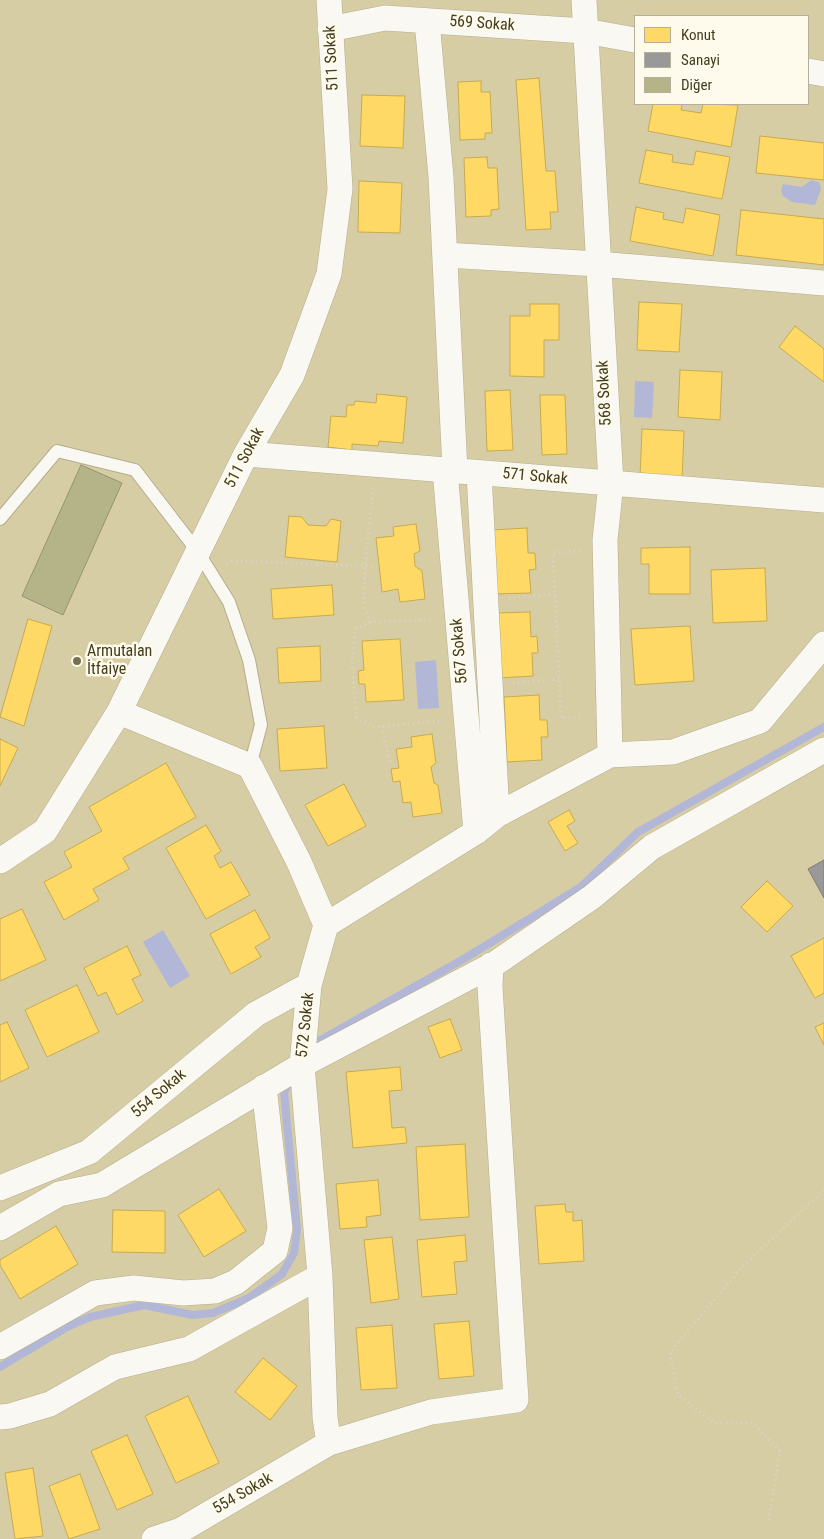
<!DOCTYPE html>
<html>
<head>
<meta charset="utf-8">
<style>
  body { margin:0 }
  #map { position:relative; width:824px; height:1539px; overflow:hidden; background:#d7cda5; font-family:"Roboto Condensed",sans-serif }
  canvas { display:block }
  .legend { position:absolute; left:634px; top:15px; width:175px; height:90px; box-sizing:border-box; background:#fefbec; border:1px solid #b4af9a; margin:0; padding:6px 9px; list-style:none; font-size:15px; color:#443c1e }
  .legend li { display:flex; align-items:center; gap:10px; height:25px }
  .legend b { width:25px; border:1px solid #b4af9a }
</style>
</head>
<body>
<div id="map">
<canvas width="824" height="1539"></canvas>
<ul class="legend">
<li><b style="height:14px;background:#ffd966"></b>Konut</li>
<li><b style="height:14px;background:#999"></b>Sanayi</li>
<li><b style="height:14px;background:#b5b489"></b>Diğer</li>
</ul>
</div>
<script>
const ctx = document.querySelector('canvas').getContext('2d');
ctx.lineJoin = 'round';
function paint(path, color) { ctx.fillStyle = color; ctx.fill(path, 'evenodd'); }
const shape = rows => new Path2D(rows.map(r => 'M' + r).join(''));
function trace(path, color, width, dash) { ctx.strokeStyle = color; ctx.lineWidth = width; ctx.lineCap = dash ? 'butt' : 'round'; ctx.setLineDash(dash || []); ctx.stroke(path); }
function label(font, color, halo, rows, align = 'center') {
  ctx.font = font + ' "Roboto Condensed",sans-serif'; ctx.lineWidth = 5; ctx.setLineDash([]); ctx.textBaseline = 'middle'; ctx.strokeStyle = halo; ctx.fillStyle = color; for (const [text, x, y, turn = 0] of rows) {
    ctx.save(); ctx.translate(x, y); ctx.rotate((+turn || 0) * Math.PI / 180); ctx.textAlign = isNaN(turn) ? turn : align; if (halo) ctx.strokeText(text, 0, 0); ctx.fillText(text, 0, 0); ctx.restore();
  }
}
paint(shape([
  [811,180,819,182,821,189,815,205,792,202,783,196,781,190,783,184,802,187],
  [635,381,654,382,652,418,634,417],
  [436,660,439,708,418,709,415,662],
  [163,930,190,976,170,988,143,942]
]), '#b2b7d7');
const homes = shape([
  [539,78,546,171,555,171,558,212,550,212,551,229,526,230,516,80,539,78],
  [481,81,481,92,490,92,492,133,485,133,485,139,460,140,458,82,481,81],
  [362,95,405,96,403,148,360,146,362,95],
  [653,104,682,104,681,110,701,113,703,104,738,105,731,147,648,131,653,104],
  [760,136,824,143,824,180,756,173,760,136],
  [646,150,673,155,672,162,693,165,696,151,730,157,722,199,639,183,646,150],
  [487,157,488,168,497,168,499,209,491,210,491,216,466,217,464,158,487,157],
  [359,181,402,183,400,233,358,232,359,181],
  [636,207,664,213,663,219,683,223,686,208,720,215,713,256,630,241,636,207],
  [741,210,824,219,824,265,736,255,741,210],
  [639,302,682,304,679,352,637,350,639,302],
  [530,304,559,304,559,340,544,340,544,377,510,376,510,316,530,316,530,304],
  [795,326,824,349,824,382,779,347,795,326],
  [680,370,722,372,720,420,678,417,680,370],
  [510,390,513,450,487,451,485,391,510,390],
  [377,394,407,397,403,443,379,441,378,446,352,444,352,450,328,447,331,416,346,417,347,405,354,405,355,401,376,403,377,394],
  [540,395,565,395,567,454,542,455,540,395],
  [642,429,684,431,682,479,640,477,642,429],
  [289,516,302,517,308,525,326,526,331,519,341,521,337,562,285,557,289,516],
  [416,524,420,551,414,554,415,566,422,571,425,599,400,602,398,589,382,592,376,538,394,536,393,527,416,524],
  [527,528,528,553,535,553,536,569,529,570,531,593,495,594,492,530,527,528],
  [690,547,690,594,649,594,649,564,641,564,641,548,690,547],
  [765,568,767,621,713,623,711,570,765,568],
  [332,585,334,615,273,619,271,589,332,585],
  [530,612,531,637,537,636,538,653,532,653,533,676,498,678,494,613,530,612],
  [28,619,52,626,24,726,0,717,28,619],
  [690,626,694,681,635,685,631,629,690,626],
  [400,639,404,700,366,702,365,684,359,684,358,671,364,670,362,641,400,639],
  [320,646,321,681,279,683,277,648,320,646],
  [539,695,540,720,547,720,548,737,541,737,542,760,507,762,504,697,539,695],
  [324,726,327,768,280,771,277,729,324,726],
  [432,734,436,763,431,767,434,783,438,785,442,813,413,817,411,802,403,803,400,781,393,782,391,769,399,768,396,749,412,747,411,737,432,734],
  [0,739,18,748,0,786,0,739],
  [166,763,196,817,123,858,129,869,93,889,99,900,64,920,44,882,72,867,64,852,102,831,89,807,166,763],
  [344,784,366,826,328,846,305,805,344,784],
  [569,810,575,821,567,826,578,843,565,851,548,822,569,810],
  [206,825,221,851,214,856,220,868,231,862,250,895,206,919,166,848,206,825],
  [767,881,793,906,767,932,741,907,767,881],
  [22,909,46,960,0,981,0,919,22,909],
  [255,910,270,938,255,947,261,957,231,974,210,934,255,910],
  [824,938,824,993,815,998,791,956,824,938],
  [127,946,141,975,132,979,143,1001,117,1015,106,992,98,996,84,968,127,946],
  [77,985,99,1032,47,1057,25,1010,77,985],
  [450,1019,462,1050,440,1058,428,1027,450,1019],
  [7,1022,29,1068,0,1082,0,1025,7,1022],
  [824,1023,824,1045,815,1027,824,1023],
  [400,1067,402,1090,389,1091,392,1128,405,1127,407,1143,353,1148,346,1072,400,1067],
  [465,1144,469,1217,420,1220,416,1147,465,1144],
  [378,1180,381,1215,366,1217,367,1227,340,1229,336,1184,378,1180],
  [219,1189,246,1231,204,1257,178,1215,219,1189],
  [565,1204,566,1212,573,1212,573,1221,582,1220,584,1261,539,1264,535,1206,565,1204],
  [113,1210,165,1211,165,1253,112,1252,113,1210],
  [56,1226,78,1264,20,1299,0,1265,0,1260,56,1226],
  [465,1235,467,1261,454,1262,457,1294,422,1297,417,1240,465,1235],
  [392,1237,399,1299,371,1303,364,1240,392,1237],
  [469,1321,474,1376,439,1379,434,1324,469,1321],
  [392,1325,397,1388,361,1390,356,1328,392,1325],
  [263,1358,297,1386,270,1420,235,1392,263,1358],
  [188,1396,219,1463,176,1483,145,1416,188,1396],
  [127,1435,153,1494,117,1510,91,1451,127,1435],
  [33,1468,43,1536,15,1539,5,1473,33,1468],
  [80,1474,100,1529,69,1539,49,1486,80,1474]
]);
paint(homes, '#ffd966');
trace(homes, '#c7aa50', 1);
const industry = shape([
  [824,860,824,898,808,869,824,860]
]);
paint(industry, '#999');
trace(industry, '#807d74', 1);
trace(shape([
  [312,1050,319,1041,467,957,581,887,638,832,824,727],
  [0,1367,67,1327,90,1317,144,1305,193,1315,213,1313,249,1298,282,1274,294,1253,297,1230,284,1092,290,1082]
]), '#b2b7d7', 8);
const building = shape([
  [81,465,122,483,63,615,22,596,81,465]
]);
paint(building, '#b5b489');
trace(building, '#949272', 1);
const service = shape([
  [0,519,57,451,135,470,198,552,229,602,249,660,261,725,250,766]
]);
const minor = shape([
  [584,0,611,483,605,540,610,755],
  [427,21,441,177,455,471],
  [330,29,385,18,585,31,635,40],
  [808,71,824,74],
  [445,255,598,264,824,283],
  [246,454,824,500],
  [445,470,476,832],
  [479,473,497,815],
  [119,712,250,766,299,862,326,925,309,985,302,1065,320,1276,325,1418,329,1443],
  [0,861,45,831,119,712,246,454,292,375,329,274,340,189,329,0],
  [326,925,476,832,497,815,610,755,673,752,760,721,824,644],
  [0,1188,89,1152,256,1014,309,985],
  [0,1228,59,1194,102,1185,302,1065,496,963,592,897,652,847,824,750],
  [0,1347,95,1293,134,1288,183,1293,215,1291,236,1282,275,1251,280,1228,264,1087],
  [0,1417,10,1416,50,1404,115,1367,189,1349,320,1276],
  [154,1539,181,1530,329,1443,431,1412,516,1400,490,987,491,965]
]);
trace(service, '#b4ad8d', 14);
trace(minor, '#b4ad8d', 26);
trace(shape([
  [373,488,365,567,364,606,370,622,433,620],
  [580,551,553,553,561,718,584,717],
  [227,564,232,561,374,566],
  [509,598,555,594],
  [370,622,355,629,352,667,357,719,374,727,442,721],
  [513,683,559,679],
  [382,726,390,764],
  [769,1520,780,1451,753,1423,714,1423,678,1395,670,1352,742,1267,824,1190]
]), '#d9d6c9', 3, [1, 4]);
trace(service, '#f9f8f2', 12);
trace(minor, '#f9f8f2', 25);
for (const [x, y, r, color] of [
  [77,661,5,"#776f4d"]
]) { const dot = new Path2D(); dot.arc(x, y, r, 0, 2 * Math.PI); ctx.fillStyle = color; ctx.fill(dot); trace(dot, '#fefbec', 2); }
label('16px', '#443c1e', '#fefbec', [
  ["569 Sokak",482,24,4],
  ["511 Sokak",332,58,-93],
  ["568 Sokak",605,393,-93],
  ["511 Sokak",245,458,-62],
  ["571 Sokak",535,477,5],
  ["567 Sokak",460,651,-95],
  ["572 Sokak",306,1025,-84],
  ["554 Sokak",159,1094,-40],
  ["554 Sokak",243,1494,-30]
]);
label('16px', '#443c1e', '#fefbec', [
  ["Armutalan",87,652],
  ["İtfaiye",87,670]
], 'left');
</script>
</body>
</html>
